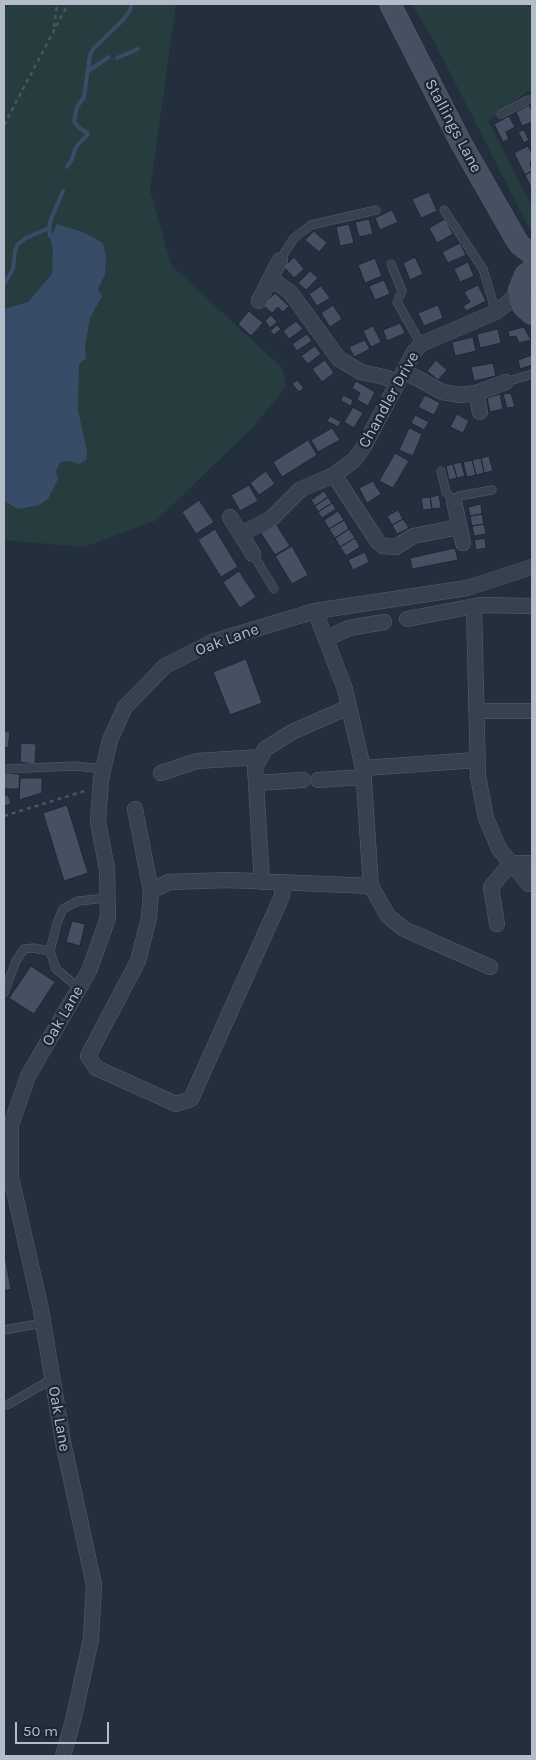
<!DOCTYPE html>
<html>
<head>
<meta charset="utf-8">
<style>
  body { margin:0 }
  #map { position:relative; width:536px; height:1760px; overflow:hidden; background:#242f3e; font-family:Karla,sans-serif }
  canvas { display:block }
  .frame { position:absolute; inset:0; border:5px solid #b4bcc9; pointer-events:none }
  .scale { position:absolute; left:15px; top:1722px; width:94px; height:22px; box-sizing:border-box; border:2px solid #b4bcc9; border-top:0; padding-left:6px; font-size:15px; line-height:18px; white-space:nowrap; color:#b4bcc9; -webkit-text-stroke:4px #1d2633; paint-order:stroke }
</style>
</head>
<body>
<div id="map">
<canvas width="536" height="1760"></canvas>
<div class="frame"></div>
<div class="scale">50 m</div>
</div>
<script>
const ctx = document.querySelector('canvas').getContext('2d');
ctx.lineJoin = 'round';
function paint(path, color) { ctx.fillStyle = color; ctx.fill(path, 'evenodd'); }
const shape = rows => new Path2D(rows.map(r => 'M' + r).join(''));
function trace(path, color, width, dash) { ctx.strokeStyle = color; ctx.lineWidth = width; ctx.lineCap = dash ? 'butt' : 'round'; ctx.setLineDash(dash || []); ctx.stroke(path); }
function label(font, color, halo, rows, align = 'center') {
  ctx.font = font + ' Karla,sans-serif'; ctx.lineWidth = 4.5; ctx.setLineDash([]); ctx.textBaseline = 'middle'; ctx.strokeStyle = halo; ctx.fillStyle = color; for (const [text, x, y, turn = 0] of rows) {
    ctx.save(); ctx.translate(x, y); ctx.rotate((+turn || 0) * Math.PI / 180); ctx.textAlign = isNaN(turn) ? turn : align; if (halo) ctx.strokeText(text, 0, 0); ctx.fillText(text, 0, 0); ctx.restore();
  }
}
paint(shape([
  [4,4,176,4,150,190,171,265,282,368,287,386,253,427,157,520,84,547,4,540],
  [411,4,532,4,532,91,528,91,488,121,532,206,532,234,434,41]
]), '#263c3f');
paint(shape([
  [57,224,85,233,103,243,106,256,105,274,98,289,102,296,90,318,85,345,86,358,79,364,78,410,87,452,86,460,79,464,69,461,61,462,58,466,56,471,58,479,48,499,39,505,18,509,4,501,4,309,28,302,52,274,53,248,50,240]
]), '#394c67');
trace(shape([
  [117,58,138,49],
  [88,71,109,57],
  [67,167,72,159,76,147,88,134,86,132,79,128,74,121,77,107,84,97,90,55,93,49,121,22,129,12,132,4],
  [50,236,49,228,51,219,63,191],
  [4,284,13,269,15,251,18,244,26,238,49,228]
]), '#394c67', 4);
const building = shape([
  [529,105,532,111,532,122,522,126,516,112,529,105],
  [509,116,515,127,506,132,509,139,503,142,494,124,509,116],
  [524,130,529,140,524,143,518,132,524,130],
  [528,146,532,154,532,162,530,162,532,171,525,175,514,153,528,146],
  [532,171,532,190,525,175,532,171],
  [429,192,437,211,421,218,412,199,429,192],
  [392,210,398,222,380,230,375,218,392,210],
  [369,219,373,234,359,237,355,222,369,219],
  [445,219,453,234,437,243,429,228,445,219],
  [349,224,354,243,340,246,336,227,349,224],
  [314,231,327,243,319,252,305,240,314,231],
  [460,243,466,255,448,263,442,252,460,243],
  [294,257,304,269,294,278,284,267,294,257],
  [415,257,423,274,410,280,403,263,415,257],
  [375,258,382,276,365,283,358,265,375,258],
  [468,262,474,276,460,282,454,269,468,262],
  [310,271,318,278,306,290,298,283,310,271],
  [384,280,390,294,375,300,369,286,384,280],
  [478,285,486,301,466,311,463,306,470,302,464,292,478,285],
  [321,286,330,298,317,306,309,294,321,286],
  [275,293,289,306,283,312,278,307,272,313,263,305,275,293],
  [333,305,342,319,330,327,321,313,333,305],
  [438,305,443,318,424,326,418,313,438,305],
  [249,311,263,323,251,336,238,324,249,311],
  [271,315,277,322,270,328,265,321,271,315],
  [296,321,303,329,289,339,283,331,296,321],
  [400,323,405,333,387,341,383,330,400,323],
  [277,325,281,329,274,335,270,331,277,325],
  [373,326,381,342,371,347,363,331,373,326],
  [524,327,531,340,519,343,516,336,509,337,508,331,524,327],
  [498,329,501,343,480,348,477,334,498,329],
  [307,334,312,341,297,351,292,344,307,334],
  [473,337,476,351,455,356,452,342,473,337],
  [365,340,370,349,354,357,349,347,365,340],
  [315,346,321,354,308,364,301,356,315,346],
  [532,355,532,365,520,369,518,360,532,355],
  [325,360,334,373,322,382,312,369,325,360],
  [436,360,447,370,438,380,427,371,436,360],
  [493,363,496,376,474,381,471,367,493,363],
  [297,380,304,388,299,392,292,384,297,380],
  [356,381,375,392,368,406,357,400,360,393,352,388,356,381],
  [511,393,515,407,507,408,503,394,511,393],
  [500,394,503,409,490,412,487,398,500,394],
  [343,395,353,400,351,406,341,401,343,395],
  [425,395,440,403,434,415,418,407,425,395],
  [353,407,363,413,354,428,344,422,353,407],
  [457,414,469,421,463,433,450,427,457,414],
  [415,415,429,422,424,430,411,423,415,415],
  [330,416,341,422,338,427,327,421,330,416],
  [332,428,340,440,318,452,311,440,332,428],
  [409,428,422,434,413,456,399,450,409,428],
  [308,440,317,455,282,477,273,462,308,440],
  [395,453,409,461,393,488,379,481,395,453],
  [489,456,493,471,484,473,481,458,489,456],
  [481,458,484,473,476,475,472,460,481,458],
  [472,460,476,475,467,477,463,462,472,460],
  [461,462,465,476,457,478,453,464,461,462],
  [453,464,457,478,449,480,446,466,453,464],
  [266,471,275,484,259,495,250,483,266,471],
  [373,481,381,494,367,503,359,488,373,481],
  [249,485,258,501,240,511,231,495,249,485],
  [324,491,328,497,315,506,311,500,324,491],
  [439,495,441,508,432,509,430,497,439,495],
  [328,497,332,503,318,512,315,506,328,497],
  [430,497,432,509,423,510,421,498,430,497],
  [199,500,214,522,196,534,182,512,199,500],
  [332,503,336,509,322,518,318,512,332,503],
  [481,504,482,514,470,516,468,507,481,504],
  [398,510,403,519,392,525,387,516,398,510],
  [338,511,344,520,329,529,324,520,338,511],
  [482,514,484,524,472,526,470,516,482,514],
  [403,519,409,528,397,534,392,525,403,519],
  [344,520,349,529,335,538,329,529,344,520],
  [276,524,290,546,275,555,261,533,276,524],
  [484,524,486,534,474,536,472,526,484,524],
  [215,529,238,567,221,577,198,540,215,529],
  [349,529,355,538,340,547,335,538,349,529],
  [355,538,360,547,346,556,340,547,355,538],
  [485,538,486,548,476,550,474,540,485,538],
  [292,546,308,575,292,584,275,556,292,546],
  [455,548,458,560,412,569,410,558,455,548],
  [365,552,369,562,353,570,348,560,365,552],
  [239,571,256,597,240,608,223,582,239,571],
  [246,659,262,703,230,715,213,672,246,659],
  [4,731,10,732,8,748,4,747,4,731],
  [21,743,36,744,35,764,20,762,21,743],
  [4,773,20,774,19,789,4,789,4,773],
  [20,778,42,778,42,793,19,800,20,778],
  [8,795,11,804,4,806,4,796,8,795],
  [67,805,88,873,64,881,43,813,67,805],
  [72,921,85,924,80,946,66,942,72,921],
  [31,966,55,982,34,1014,9,998,31,966],
  [4,1251,11,1289,4,1291,4,1251]
]);
paint(building, '#455162');
trace(building, '#1f2835', 1);
const service = shape([
  [501,114,528,100,532,99],
  [444,210,483,269,496,312],
  [280,260,294,238,311,225,376,210],
  [391,264,402,291,397,302,421,344],
  [506,382,532,374],
  [441,471,446,492,454,501,459,496,492,490],
  [253,554,274,589],
  [4,769,75,766,103,769],
  [79,988,56,969,50,951,57,923,63,909,78,901,108,898],
  [4,993,16,961,24,949,33,948,50,951],
  [4,1330,43,1323],
  [4,1405,9,1404,52,1379]
]);
const minor = shape([
  [271,279,290,292,339,359,361,372,384,377,398,382],
  [259,301,280,260],
  [404,371,442,392,461,395,476,393,506,382],
  [476,393,480,412],
  [334,475,378,542,383,546,396,547,413,536,459,527],
  [454,501,463,543],
  [230,517,253,554],
  [241,534,272,518,301,489,334,475,354,460,363,448,414,352,421,344,496,312,510,301,519,290],
  [474,606,478,776,486,818,499,849,529,884],
  [315,611,345,689,363,768,371,886,388,916,404,929,490,967],
  [407,619,480,605,532,606],
  [326,639,349,628,384,622],
  [476,711,532,711],
  [363,768,477,760],
  [161,773,197,761,260,757],
  [318,780,364,777],
  [256,783,303,780],
  [135,809,151,891],
  [262,882,255,767,265,749,292,732,349,707],
  [283,882,282,896,191,1099,176,1104,96,1068,88,1056,138,961,149,918,151,891,169,882,228,880,371,886],
  [497,924,491,887,511,863,532,863],
  [63,1756,73,1721,91,1639,94,1585,63,1442,41,1310,11,1177,11,1125,28,1076,89,971,108,918,107,869,98,822,101,779,110,740,125,707,165,666,212,642,315,611,467,588,532,567]
]);
const secondary = shape([
  [390,4,461,143,517,241,520,245,532,254],
  [532,270,525,275,519,290,520,299,523,306,532,314]
]);
trace(service, '#565f6c', 9);
trace(minor, '#565f6c', 16);
trace(secondary, '#565f6c', 22);
trace(shape([
  [54,27,57,4],
  [4,125,68,4],
  [4,816,88,790]
]), '#44595c', 2.5, [4, 4]);
trace(service, '#38414e', 8);
trace(minor, '#38414e', 15);
trace(secondary, '#465061', 21);
label('16px', '#b4bcc9', '#1d2633', [
  ["Stallings Lane",453,126,62],
  ["Chandler Drive",389,400,-61],
  ["Oak Lane",227,640,-20],
  ["Oak Lane",63,1016,-60],
  ["Oak Lane",59,1419,80]
]);
</script>
</body>
</html>
